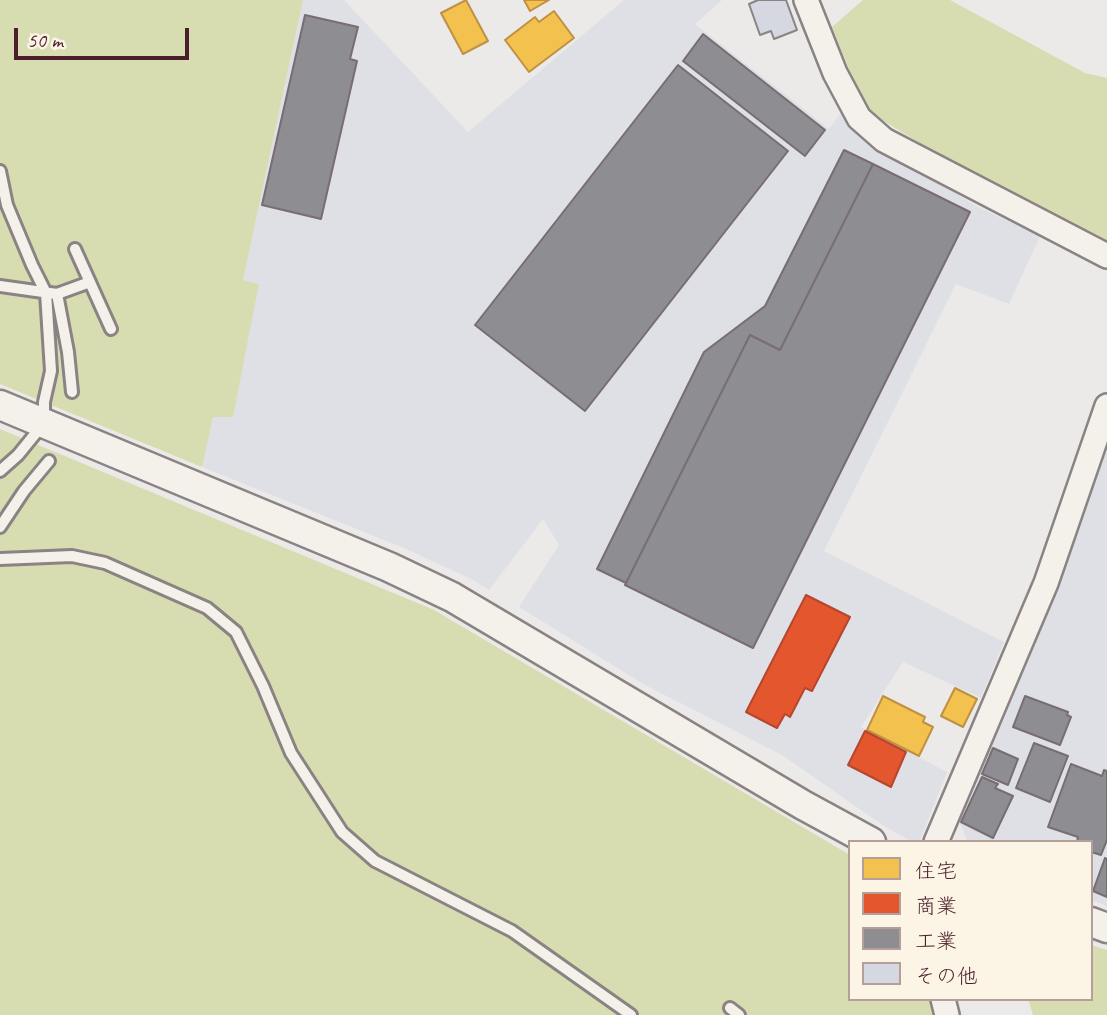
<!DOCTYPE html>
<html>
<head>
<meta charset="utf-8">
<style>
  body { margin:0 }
  #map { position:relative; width:1107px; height:1015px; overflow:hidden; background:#ebeae8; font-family:Caveat,"Klee One",sans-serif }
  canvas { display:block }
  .legend { position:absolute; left:848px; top:840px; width:245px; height:161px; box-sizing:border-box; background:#fcf5e5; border:2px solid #b59f9b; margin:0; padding:9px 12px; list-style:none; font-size:21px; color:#4a1f2b }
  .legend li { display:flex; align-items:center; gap:14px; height:35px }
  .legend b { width:35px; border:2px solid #b59f9b }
  .scale { position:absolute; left:14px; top:28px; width:175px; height:32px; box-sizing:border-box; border:4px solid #4a1f2b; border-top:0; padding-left:9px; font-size:21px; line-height:24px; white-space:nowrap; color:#4a1f2b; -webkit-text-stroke:5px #fcf5e5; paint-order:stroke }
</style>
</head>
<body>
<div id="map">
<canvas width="1107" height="1015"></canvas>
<ul class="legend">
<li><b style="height:19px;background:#f2c14e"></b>住宅</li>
<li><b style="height:19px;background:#e4572e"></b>商業</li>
<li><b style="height:19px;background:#8d8d92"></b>工業</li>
<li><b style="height:19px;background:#d5d8e0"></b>その他</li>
</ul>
<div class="scale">50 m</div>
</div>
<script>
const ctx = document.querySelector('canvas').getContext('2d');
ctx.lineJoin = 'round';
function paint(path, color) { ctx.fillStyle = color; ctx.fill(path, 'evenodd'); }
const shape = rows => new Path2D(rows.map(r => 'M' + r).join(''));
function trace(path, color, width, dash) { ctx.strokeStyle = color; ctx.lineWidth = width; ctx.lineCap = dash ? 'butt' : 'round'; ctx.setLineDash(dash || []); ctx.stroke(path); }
paint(shape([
  [303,0,344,0,468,132,624,0,722,0,695,24,829,129,841,113,851,129,871,143,978,207,1040,236,1009,304,956,284,824,551,1004,642,981,698,903,662,861,727,947,772,920,840,912,842,884,826,782,755,645,685,519,607,559,545,543,519,489,590,471,579,404,548,202,467,213,416,233,416,259,284,243,280],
  [1107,447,1107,906,1091,900,1091,842,968,842,959,821,1028,661,1085,514]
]), '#dee0e5');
paint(shape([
  [0,0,303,0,243,280,259,284,233,417,213,417,202,467,0,384],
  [863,0,950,0,1085,73,1107,78,1107,243,988,184,872,114,864,106,832,27],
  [0,429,434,610,850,855,850,999,935,999,939,1015,0,1015],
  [1091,945,1107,950,1107,1015,1033,1015,1028,999,1091,999]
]), '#d7dcb1');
const homes = shape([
  [466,0,488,41,463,54,441,13,466,0],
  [524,0,549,0,530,11,524,0],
  [554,11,574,38,529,72,505,40,535,17,539,22,554,11],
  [955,688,977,699,963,727,941,716,955,688],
  [883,696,925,717,923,722,933,727,919,756,867,730,883,696]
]);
paint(homes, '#f2c14e');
trace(homes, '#c09044', 2);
const shops = shape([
  [806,595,850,617,812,691,805,688,790,717,785,714,777,728,746,712,806,595],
  [865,731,906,752,891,787,848,765,865,731]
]);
paint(shops, '#e4572e');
trace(shops, '#b6462d', 2);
const industry = shape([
  [305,15,358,27,350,59,357,61,321,219,262,205,305,15],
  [703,34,825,130,805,156,683,61,703,34],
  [678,65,788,151,585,411,475,325,678,65],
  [844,150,873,164,780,350,750,335,626,583,597,569,704,352,765,306,844,150],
  [873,164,970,212,753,648,625,585,750,335,780,350,873,164],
  [1025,696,1068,712,1067,715,1071,717,1060,745,1013,727,1025,696],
  [1034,743,1068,756,1050,802,1016,788,1034,743],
  [993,748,1018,759,1008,785,982,774,993,748],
  [1071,764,1102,776,1104,770,1107,771,1107,840,1101,855,1091,852,1091,842,1077,842,1078,837,1048,827,1071,764],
  [982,777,998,784,995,788,1013,796,993,838,961,822,982,777],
  [1105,858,1107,859,1107,897,1093,891,1105,858]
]);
paint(industry, '#8d8d92');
trace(industry, '#796c73', 2);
const building = shape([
  [758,0,786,0,797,30,774,39,771,31,760,35,749,4,758,0]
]);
paint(building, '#d5d8e0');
trace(building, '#8b8283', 2);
const service = shape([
  [0,171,7,205,32,265,46,293,51,371,44,402,44,423,18,455,0,471],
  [75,249,111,329],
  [0,286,57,294,90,282],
  [57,294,68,352,72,392],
  [0,527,24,491,49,461],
  [0,559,72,556,105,563,207,608,236,632,263,686,291,753,342,832,375,861,512,931,631,1015],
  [730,1008,739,1015]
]);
const minor = shape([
  [806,0,835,73,859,118,884,140,1107,256],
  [936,842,1046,583,1107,406],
  [943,999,947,1015]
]);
const tertiary = shape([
  [0,405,389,567,452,597,803,805,871,842],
  [1091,922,1107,928]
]);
trace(service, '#8b8283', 16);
trace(minor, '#8b8283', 28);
trace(tertiary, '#8b8283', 33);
trace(service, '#f4f1eb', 10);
trace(minor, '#f4f1eb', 23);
trace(tertiary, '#f4f1eb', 28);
</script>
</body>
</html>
